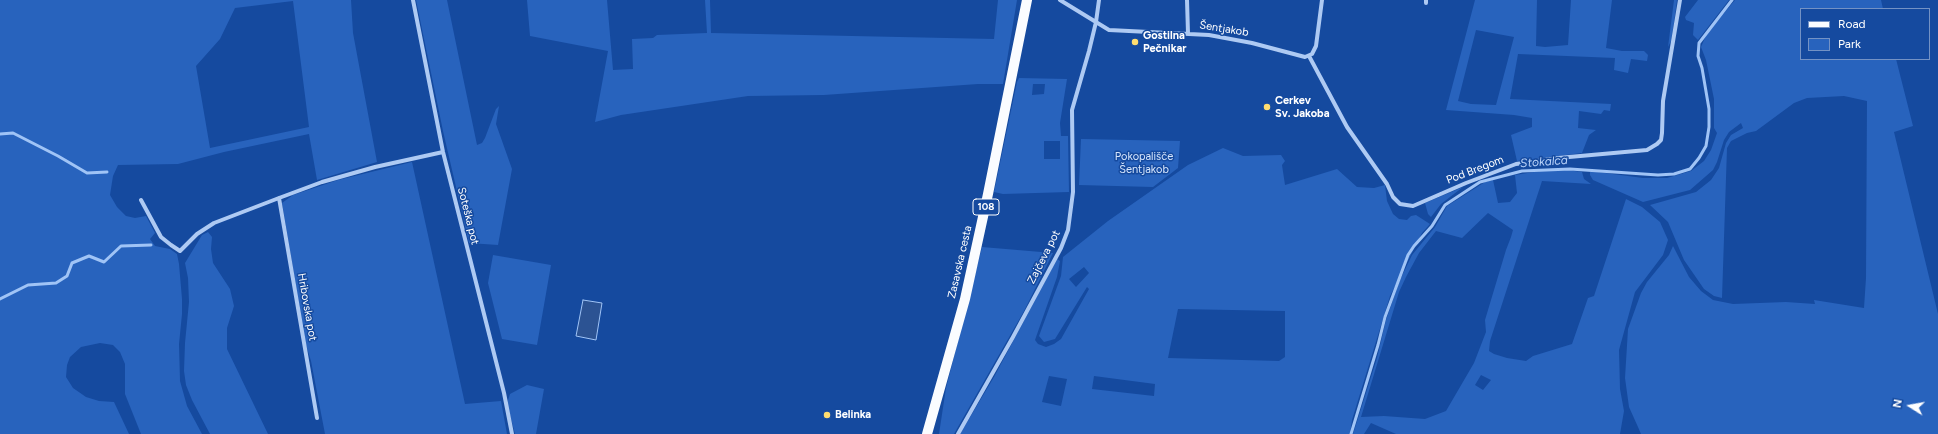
<!DOCTYPE html>
<html>
<head>
<meta charset="utf-8">
<style>
  body { margin:0 }
  #map { position:relative; width:1938px; height:434px; overflow:hidden; background:#154a9f; font-family:Figtree,sans-serif }
  canvas { display:block }
  .legend { position:absolute; left:1800px; top:8px; width:130px; height:52px; box-sizing:border-box; background:#154a9f; border:1px solid #7392c5; margin:0; padding:5px 7px; list-style:none; font-size:12px; color:#fff }
  .legend li { display:flex; align-items:center; gap:8px; height:20px }
  .legend b { width:20px; border:1px solid #7392c5 }
  .north { position:absolute; left:1890px; top:386px; width:40px; height:40px; -webkit-text-stroke:3px #154a9f; paint-order:stroke; rotate:281deg; font-size:11px; font-weight:700; line-height:16px; text-align:center; color:#fff }
  .north::after { content:''; display:block; margin:auto; width:14px; height:18px; background:#fff; clip-path:polygon(50% 0,100% 100%,50% 72%,0 100%) }
</style>
</head>
<body>
<div id="map">
<canvas width="1938" height="434"></canvas>
<ul class="legend">
<li><b style="height:5px;background:#fafcff"></b>Road</li>
<li><b style="height:11px;background:#2863bd"></b>Park</li>
</ul>
<div class="north">N</div>
</div>
<script>
const ctx = document.querySelector('canvas').getContext('2d');
ctx.lineJoin = 'round';
function paint(path, color) { ctx.fillStyle = color; ctx.fill(path, 'evenodd'); }
const shape = rows => new Path2D(rows.map(r => 'M' + r).join(''));
function trace(path, color, width, dash) { ctx.strokeStyle = color; ctx.lineWidth = width; ctx.lineCap = dash ? 'butt' : 'round'; ctx.setLineDash(dash || []); ctx.stroke(path); }
function label(font, color, halo, rows, align = 'center') {
  ctx.font = font + ' Figtree,sans-serif'; ctx.lineWidth = 3; ctx.setLineDash([]); ctx.textBaseline = 'middle'; ctx.strokeStyle = halo; ctx.fillStyle = color; for (const [text, x, y, turn = 0] of rows) {
    ctx.save(); ctx.translate(x, y); ctx.rotate((+turn || 0) * Math.PI / 180); ctx.textAlign = isNaN(turn) ? turn : align; if (halo) ctx.strokeText(text, 0, 0); ctx.fillText(text, 0, 0); ctx.restore();
  }
}
paint(shape([
  [0,0,351,0,353,33,377,162,317,180,309,134,224,152,178,164,118,165,113,176,110,195,117,207,126,216,135,218,146,216,155,233,150,239,155,246,170,249,177,254,179,264,182,299,182,314,179,344,180,381,187,406,202,434,141,434,125,394,125,364,120,352,113,345,100,343,81,347,70,357,67,365,66,377,73,388,86,397,99,401,114,402,129,434,0,434],
  [293,1,309,127,210,148,196,66,220,39,235,8],
  [416,0,447,0,477,145,482,143,485,138,496,109,499,106,496,124,512,169,498,245,469,243,443,131],
  [527,0,607,0,613,70,633,69,632,39,653,38,657,35,707,33,705,0,710,0,711,33,994,39,998,0,1017,0,1003,84,978,84,824,95,748,96,621,115,595,122,608,51,530,36],
  [1475,0,1537,0,1536,46,1545,47,1568,45,1571,0,1612,0,1606,48,1622,51,1644,51,1648,55,1647,61,1631,59,1628,73,1614,70,1615,58,1518,54,1510,99,1611,104,1610,111,1604,110,1601,114,1579,111,1578,128,1596,130,1589,135,1582,153,1517,161,1511,135,1532,127,1532,118,1514,115,1446,110],
  [1476,30,1514,37,1496,105,1471,104,1458,101],
  [1674,0,1677,0,1674,23,1671,41,1668,47],
  [1698,0,1729,0,1698,40,1693,35,1694,23,1686,20,1685,17],
  [1735,0,1881,0,1883,9,1801,9,1801,59,1896,59,1913,126,1894,132,1938,314,1938,434,1641,434,1638,427,1629,407,1625,378,1628,329,1641,293,1647,282,1669,255,1673,246,1689,277,1701,291,1713,300,1733,304,1786,302,1815,304,1814,300,1864,308,1866,278,1867,101,1844,96,1807,98,1794,103,1756,131,1747,133,1731,141,1727,148,1722,298,1714,296,1704,289,1684,260,1668,222,1650,205,1696,192,1711,180,1719,168,1726,143,1731,135,1743,128,1741,123,1729,132,1724,140,1717,162,1713,170,1690,190,1643,202,1593,180,1590,175,1590,171,1643,178,1667,178,1691,171,1704,161,1711,150,1717,133,1714,128,1714,99,1706,60,1701,47,1707,33],
  [1019,78,1067,79,1060,123,1061,136,1068,136,1069,192,1003,194,994,192,1017,82],
  [1033,84,1045,84,1044,94,1032,95],
  [1044,141,1060,141,1060,159,1044,159],
  [1081,139,1180,141,1178,168,1153,187,1079,185],
  [1223,148,1243,156,1281,155,1285,161,1282,165,1285,185,1337,169,1357,187,1374,188,1385,185,1387,201,1393,214,1399,219,1407,220,1411,216,1416,215,1430,224,1422,233,1390,296,1352,420,1350,434,960,434,994,377,1057,259,1060,261,1057,277,1035,340,1038,344,1046,347,1054,344,1061,339,1089,289,1087,287,1055,339,1044,342,1039,336,1061,276,1063,257,1108,221,1188,165],
  [1084,267,1089,273,1076,287,1069,279],
  [1178,309,1285,311,1285,357,1279,361,1168,358],
  [1049,376,1067,379,1061,406,1042,402],
  [1094,376,1155,384,1154,396,1092,389],
  [412,162,465,404,501,401,507,434,325,434,311,361,306,345,282,203,293,195,338,180],
  [1567,170,1582,172,1584,179,1591,184,1542,181,1490,341,1489,351,1494,354,1507,358,1526,361,1533,356,1572,344,1588,298,1594,296,1626,199,1642,207,1660,222,1668,240,1663,255,1635,292,1619,350,1620,389,1624,411,1620,434,1396,434,1371,423,1364,434,1353,434,1377,358,1386,320,1400,280,1412,255,1435,227,1447,206,1485,182,1493,180,1498,203,1510,202,1517,193,1515,175,1540,171],
  [1488,213,1513,230,1511,237,1506,250,1485,320,1486,332,1474,363,1446,411,1425,419,1384,416,1361,417,1399,292,1406,277,1419,253,1436,231,1462,238],
  [1481,375,1491,380,1483,390,1475,385],
  [1463,187,1441,204,1431,217,1428,214,1425,203],
  [208,232,212,237,211,249,213,263,230,289,234,306,227,328,227,349,268,434,210,434,192,400,186,385,184,371,185,343,189,302,188,278,185,263,202,235],
  [982,247,1053,253,1024,311,954,434,939,434,946,388],
  [493,255,551,265,537,345,502,339,488,283],
  [527,385,544,389,536,434,515,434,507,403,510,394]
]), '#2863bd');
const water = shape([
  [583,300,602,303,596,340,576,336,583,300]
]);
paint(water, '#2c5393');
trace(water, '#a0c4f6', 1);
trace(shape([
  [0,134,13,133,58,156,87,173,107,172],
  [0,299,28,285,56,283,67,276,72,263,89,256,104,262,121,246,151,245],
  [1351,434,1378,345,1385,317,1408,255,1414,246,1432,226,1445,205,1480,182,1522,171,1570,169,1658,175,1674,174,1690,169,1699,158,1706,146,1709,127,1709,109,1702,68,1698,56,1699,43,1732,0]
]), '#a0c4f6', 3);
trace(shape([
  [413,0,443,152,504,393,512,434],
  [1060,0,1109,30,1209,35,1252,43,1305,57,1312,54,1316,46,1322,0],
  [1187,0,1188,33],
  [1426,3,1426,0],
  [1309,56,1347,127,1387,184,1393,197,1400,204,1413,206,1466,183,1516,164,1558,158,1647,150,1657,144,1661,140,1662,133,1663,101,1680,0],
  [279,198,317,418],
  [141,200,161,237,171,245,180,251,197,234,214,223,279,198,322,182,375,167,443,152],
  [958,434,1013,337,1061,248,1068,230,1073,192,1072,110,1089,51,1096,22,1099,0]
]), '#aecaf3', 4);
trace(shape([
  [927,434,965,299,988,194,1027,0]
]), '#fafcff', 10);
for (const [x, y, r, color] of [
  [1135,42,4,"#ffdd70"],
  [1267,107,4,"#ffdd70"],
  [827,415,4,"#ffdd70"]
]) { const dot = new Path2D(); dot.arc(x, y, r, 0, 2 * Math.PI); ctx.fillStyle = color; ctx.fill(dot); trace(dot, '#154a9f', 1.5); }
for (const [x, y, w] of [
  [986,207,26]
]) { const box = new Path2D(); box.roundRect(x - w / 2, y - 8, w, 16, 3); ctx.fillStyle = '#154a9f'; ctx.fill(box); trace(box, '#fff', 1); }
label('bold 10px', '#fff', null, [
  ["108",986,207]
]);
label('11px', '#fff', '#154a9f', [
  ["Šentjakob",1224,29,9],
  ["Pod Bregom",1475,170,-21],
  ["Soteška pot",468,216,76],
  ["Zajčeva pot",1044,257,-63],
  ["Zasavska cesta",960,262,-77],
  ["Hribovska pot",307,307,80]
]);
label('bold 11px', '#fff', '#154a9f', [
  ["Gostilna",1143,36],
  ["Pečnikar",1143,49],
  ["Cerkev",1275,101],
  ["Sv. Jakoba",1275,114],
  ["Belinka",835,415]
], 'left');
label('11px', '#d6e6fd', '#154a9f', [
  ["Pokopališče",1144,157],
  ["Šentjakob",1144,170]
]);
label('italic 12px', '#bbd4fa', '#154a9f', [
  ["Stokalca",1544,162,-4]
]);
</script>
</body>
</html>
